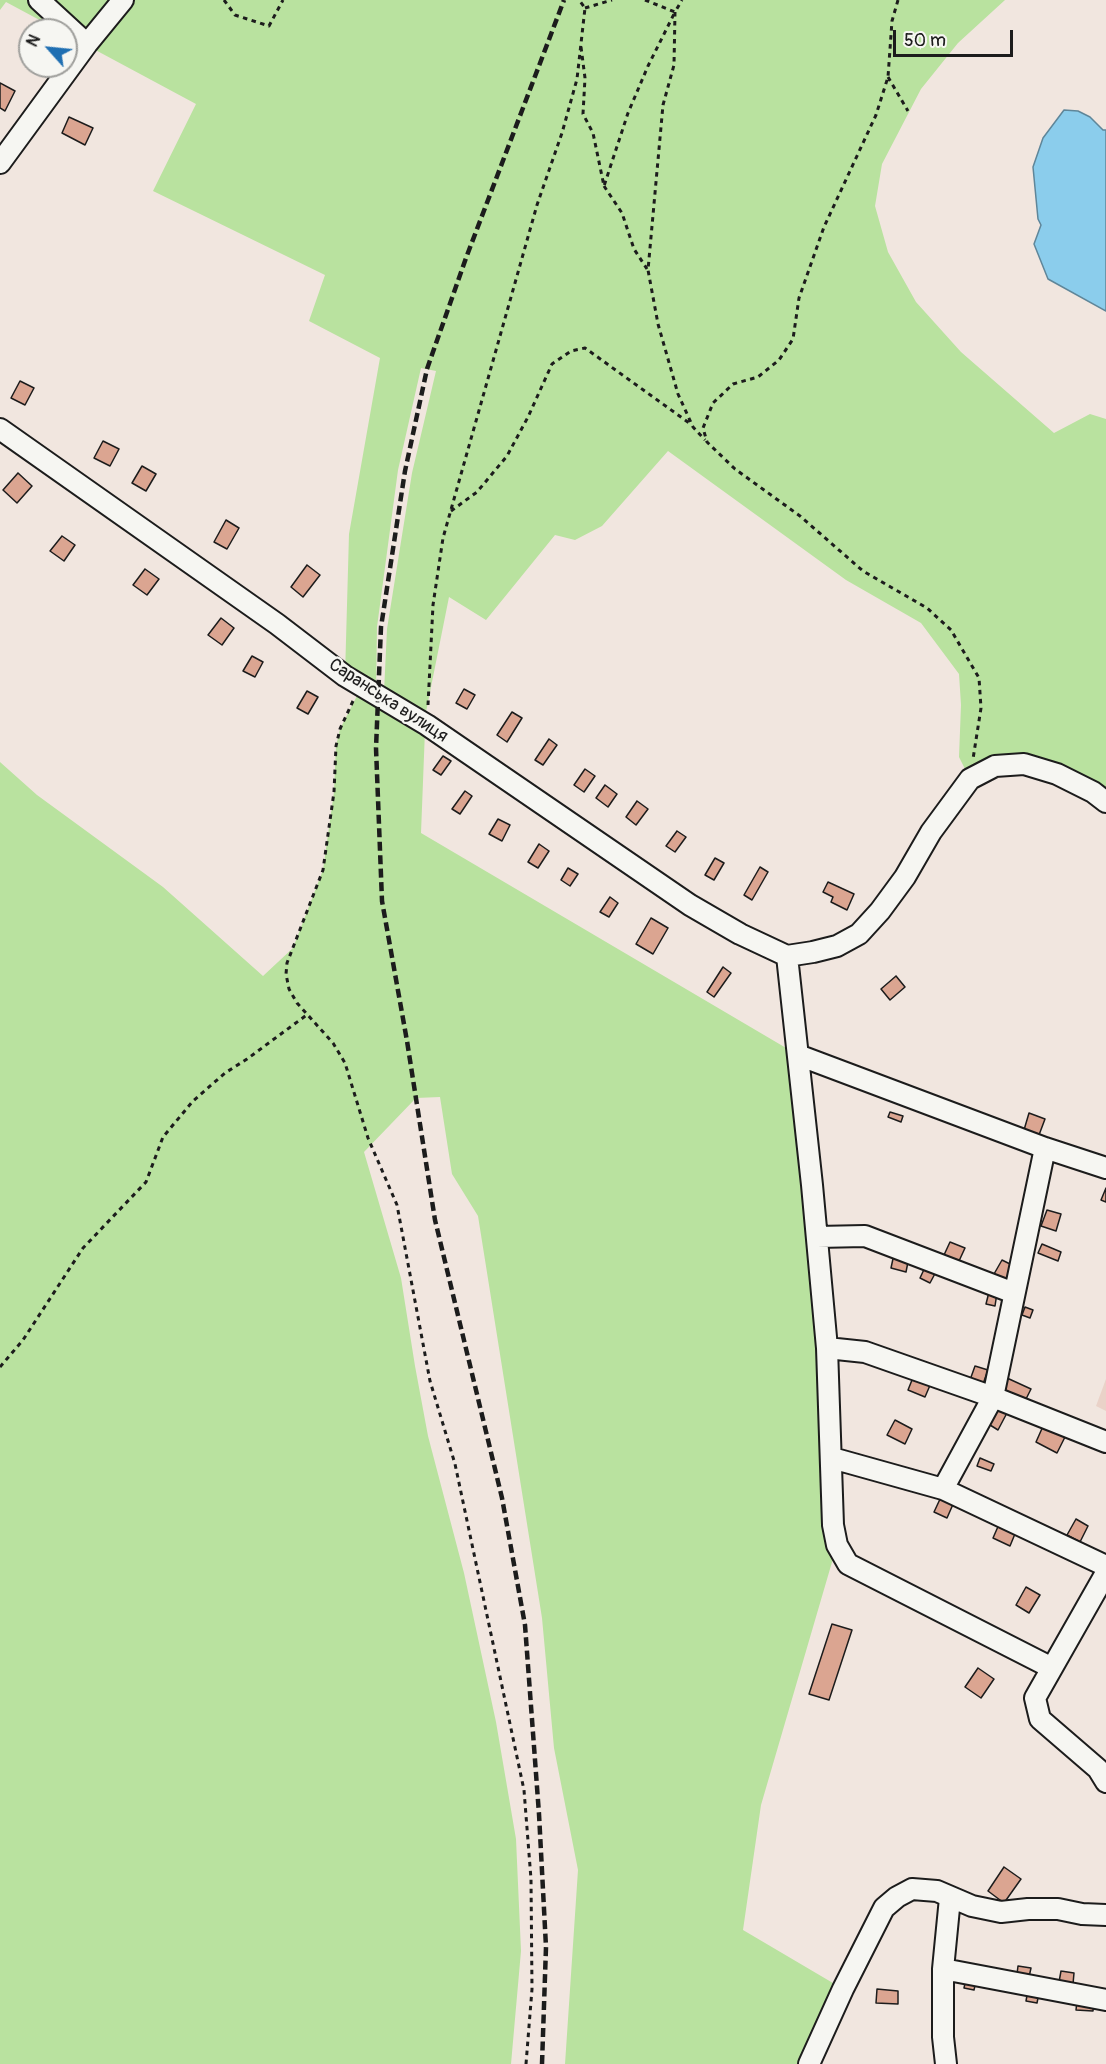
<!DOCTYPE html>
<html>
<head>
<meta charset="utf-8">
<style>
  body { margin:0 }
  #map { position:relative; width:1106px; height:2064px; overflow:hidden; background:#f1e6df; font-family:Pangolin,sans-serif }
  canvas { display:block }
  .north { position:absolute; left:18px; top:18px; width:60px; height:60px; box-sizing:border-box; background:#f6f6f2; border:2px solid #9f9f9c; border-radius:50%; rotate:297deg; font-size:16px; font-weight:700; line-height:24px; text-align:center; color:#1c1c1c }
  .north::after { content:''; display:block; margin:auto; width:21px; height:27px; background:#1f6fb2; clip-path:polygon(50% 0,100% 100%,50% 72%,0 100%) }
  .scale { position:absolute; left:893px; top:30px; width:120px; height:27px; box-sizing:border-box; border:3px solid #1c1c1c; border-top:0; padding-left:8px; font-size:18px; line-height:21px; white-space:nowrap; color:#1c1c1c; -webkit-text-stroke:4px #f6f6f2; paint-order:stroke }
</style>
</head>
<body>
<div id="map">
<canvas width="1106" height="2064"></canvas>
<div class="north">N</div>
<div class="scale">50 m</div>
</div>
<script>
const ctx = document.querySelector('canvas').getContext('2d');
ctx.lineJoin = 'round';
function paint(path, color) { ctx.fillStyle = color; ctx.fill(path, 'evenodd'); }
const shape = rows => new Path2D(rows.map(r => 'M' + r).join(''));
function trace(path, color, width, dash) { ctx.strokeStyle = color; ctx.lineWidth = width; ctx.lineCap = dash ? 'butt' : 'round'; ctx.setLineDash(dash || []); ctx.stroke(path); }
function label(font, color, halo, rows, align = 'center') {
  ctx.font = font + ' Pangolin,sans-serif'; ctx.lineWidth = 4.5; ctx.setLineDash([]); ctx.textBaseline = 'middle'; ctx.strokeStyle = halo; ctx.fillStyle = color; for (const [text, x, y, turn = 0] of rows) {
    ctx.save(); ctx.translate(x, y); ctx.rotate((+turn || 0) * Math.PI / 180); ctx.textAlign = isNaN(turn) ? turn : align; if (halo) ctx.strokeText(text, 0, 0); ctx.fillText(text, 0, 0); ctx.restore();
  }
}
paint(shape([
  [1106,1379,1106,1411,1096,1406]
]), '#ead2c8');
paint(shape([
  [0,0,1005,0,958,43,921,89,882,164,875,206,888,252,916,302,961,352,1054,433,1090,414,1106,419,1106,802,1024,764,970,779,959,757,961,705,959,674,921,623,846,580,668,451,602,526,575,540,555,535,486,620,449,597,425,717,384,692,387,629,412,473,436,371,421,368,398,470,377,627,376,694,345,676,349,534,380,358,309,321,325,275,153,191,196,104,6,2,0,10],
  [360,690,425,730,421,833,798,1055,837,1545,761,1805,743,1930,838,1986,803,2064,565,2064,578,1870,554,1748,542,1618,478,1216,452,1174,440,1097,416,1098,364,1152,401,1278,415,1366,428,1436,464,1573,496,1722,516,1839,521,1951,511,2064,0,2064,0,762,37,795,163,887,263,976,293,948,323,870,334,792,336,746,340,729]
]), '#b9e29f');
const water = shape([
  [1064,110,1078,111,1090,117,1103,130,1106,130,1106,311,1048,279,1034,244,1041,225,1038,219,1033,167,1043,138,1064,110]
]);
paint(water, '#8bcdec');
trace(water, '#5f8699', 1.5);
const building = shape([
  [0,83,15,91,5,111,0,108,0,83],
  [69,117,93,128,85,145,62,133,69,117],
  [20,381,34,388,25,405,11,398,20,381],
  [103,441,119,449,110,466,94,458,103,441],
  [142,466,156,474,146,491,132,483,142,466],
  [18,473,32,486,17,503,3,490,18,473],
  [226,520,239,528,227,549,214,542,226,520],
  [62,536,75,545,64,561,50,551,62,536],
  [307,565,320,575,303,597,291,587,307,565],
  [145,569,159,579,147,595,133,585,145,569],
  [221,618,234,628,222,645,208,635,221,618],
  [252,656,263,662,255,677,243,671,252,656],
  [464,689,475,695,467,709,456,703,464,689],
  [307,691,318,697,308,714,297,708,307,691],
  [512,712,522,718,507,742,497,735,512,712],
  [549,739,557,745,543,765,535,760,549,739],
  [443,756,451,761,441,775,433,770,443,756],
  [585,769,595,776,584,792,574,785,585,769],
  [605,785,617,794,608,807,596,798,605,785],
  [465,791,472,796,460,814,452,809,465,791],
  [637,801,648,809,636,825,626,817,637,801],
  [498,819,510,825,502,841,489,834,498,819],
  [677,831,686,837,675,852,666,846,677,831],
  [539,844,549,851,538,868,528,862,539,844],
  [715,858,724,863,714,880,705,875,715,858],
  [760,867,768,872,752,900,744,895,760,867],
  [568,868,578,874,570,886,561,880,568,868],
  [828,882,854,894,847,910,831,902,833,897,823,892,828,882],
  [610,897,618,903,609,917,600,912,610,897],
  [651,918,668,928,653,954,636,944,651,918],
  [723,967,731,973,714,997,707,992,723,967],
  [896,976,905,987,890,1000,881,989,896,976],
  [890,1112,903,1116,901,1122,888,1117,890,1112],
  [1029,1113,1045,1119,1039,1135,1024,1130,1029,1113],
  [1106,1188,1106,1202,1101,1200,1106,1188],
  [1047,1210,1061,1214,1056,1231,1041,1226,1047,1210],
  [950,1242,965,1248,959,1261,944,1255,950,1242],
  [1042,1244,1061,1252,1058,1261,1038,1253,1042,1244],
  [894,1254,909,1257,906,1272,891,1268,894,1254],
  [1002,1260,1016,1267,1009,1282,994,1274,1002,1260],
  [927,1263,938,1268,930,1283,920,1278,927,1263],
  [989,1292,997,1293,995,1306,986,1304,989,1292],
  [1025,1307,1033,1310,1030,1318,1022,1315,1025,1307],
  [975,1366,988,1370,983,1384,970,1380,975,1366],
  [914,1375,931,1383,925,1397,908,1390,914,1375],
  [1007,1378,1031,1389,1024,1403,1000,1393,1007,1378],
  [999,1406,1008,1411,998,1430,990,1425,999,1406],
  [895,1420,912,1429,905,1444,887,1435,895,1420],
  [1044,1424,1066,1435,1057,1453,1036,1442,1044,1424],
  [980,1458,994,1464,991,1471,977,1466,980,1458],
  [941,1497,954,1502,947,1518,934,1512,941,1497],
  [1076,1519,1088,1526,1080,1542,1067,1535,1076,1519],
  [1000,1522,1017,1529,1010,1546,993,1538,1000,1522],
  [1026,1587,1040,1595,1029,1613,1016,1605,1026,1587],
  [832,1624,852,1630,829,1700,809,1694,832,1624],
  [978,1668,994,1679,981,1698,965,1687,978,1668],
  [1004,1867,1021,1879,1004,1903,988,1891,1004,1867],
  [1018,1966,1031,1968,1029,1977,1017,1974,1018,1966],
  [1061,1971,1074,1973,1073,1984,1059,1982,1061,1971],
  [966,1979,976,1981,974,1990,964,1988,966,1979],
  [877,1989,898,1991,898,2004,876,2003,877,1989],
  [1028,1990,1039,1993,1037,2003,1026,2001,1028,1990],
  [1077,2001,1094,2002,1093,2011,1076,2010,1077,2001]
]);
paint(building, '#dba591');
trace(building, '#1c1c1c', 1.5);
const minor = shape([
  [39,0,87,44],
  [0,163,87,44,123,0],
  [0,429,277,624,345,676,427,725,690,905,740,934,787,956],
  [787,956,812,1185,827,1348,833,1525,837,1545,848,1564,1052,1668],
  [787,956,813,952,837,946,859,934,880,911,905,877,931,832,970,779,995,766,1024,764,1057,774,1093,792,1106,802],
  [798,1055,1045,1148,1106,1168],
  [817,1237,865,1236,1014,1293],
  [827,1348,865,1352,993,1397,1106,1442],
  [832,1458,943,1489,1106,1566],
  [943,1489,993,1397,1045,1148],
  [1106,1573,1035,1698,1040,1719,1098,1769,1106,1782],
  [943,1969,1106,2000],
  [809,2064,843,1989,884,1908,897,1897,912,1889,937,1891,972,1906,1001,1912,1028,1909,1058,1909,1082,1914,1106,1915],
  [946,2064,943,2037,943,1969,950,1898]
]);
trace(minor, '#1c1c1c', 24);
trace(shape([
  [224,0,235,15,269,26,283,0],
  [645,0,675,12,682,0],
  [898,0,892,21,888,77,876,115,824,227,799,298,793,339,779,360,758,377,733,384,713,403,703,428,707,442,735,469,800,516,863,571,927,608,951,630,979,678,981,708,973,759],
  [585,8,612,0],
  [675,12,674,65,663,105,648,270,658,324,678,394,693,427,705,440],
  [581,47,585,78,583,114,593,133,604,186,628,113,648,66,674,14],
  [888,77,908,111],
  [604,186,622,213,634,249,647,269],
  [451,511,477,492,507,456,528,417,552,364,571,351,585,348,692,425],
  [353,701,340,729,336,746,334,792,323,870,287,963,286,974,289,989,297,1003,333,1043,345,1063,368,1138,397,1205,430,1381,455,1464,524,1790,531,1879,532,1989,526,2064],
  [428,705,433,605,443,538,537,205,562,133,577,79,585,8,579,0],
  [0,1367,23,1340,83,1248,146,1182,163,1137,193,1101,225,1073,247,1059,308,1014]
]), '#1c1c1c', 3, [4.5, 4.5]);
trace(minor, '#f6f6f2', 20);
trace(shape([
  [542,2064,546,1947,539,1814,525,1625,502,1498,435,1220,407,1041,382,901,376,748,381,627,405,471,427,369,466,258,564,0]
]), '#1c1c1c', 4.5, [9, 4.5]);
label('18px', '#1c1c1c', '#f6f6f2', [
  ["Саранська вулиця",388,701,33]
]);
</script>
</body>
</html>
